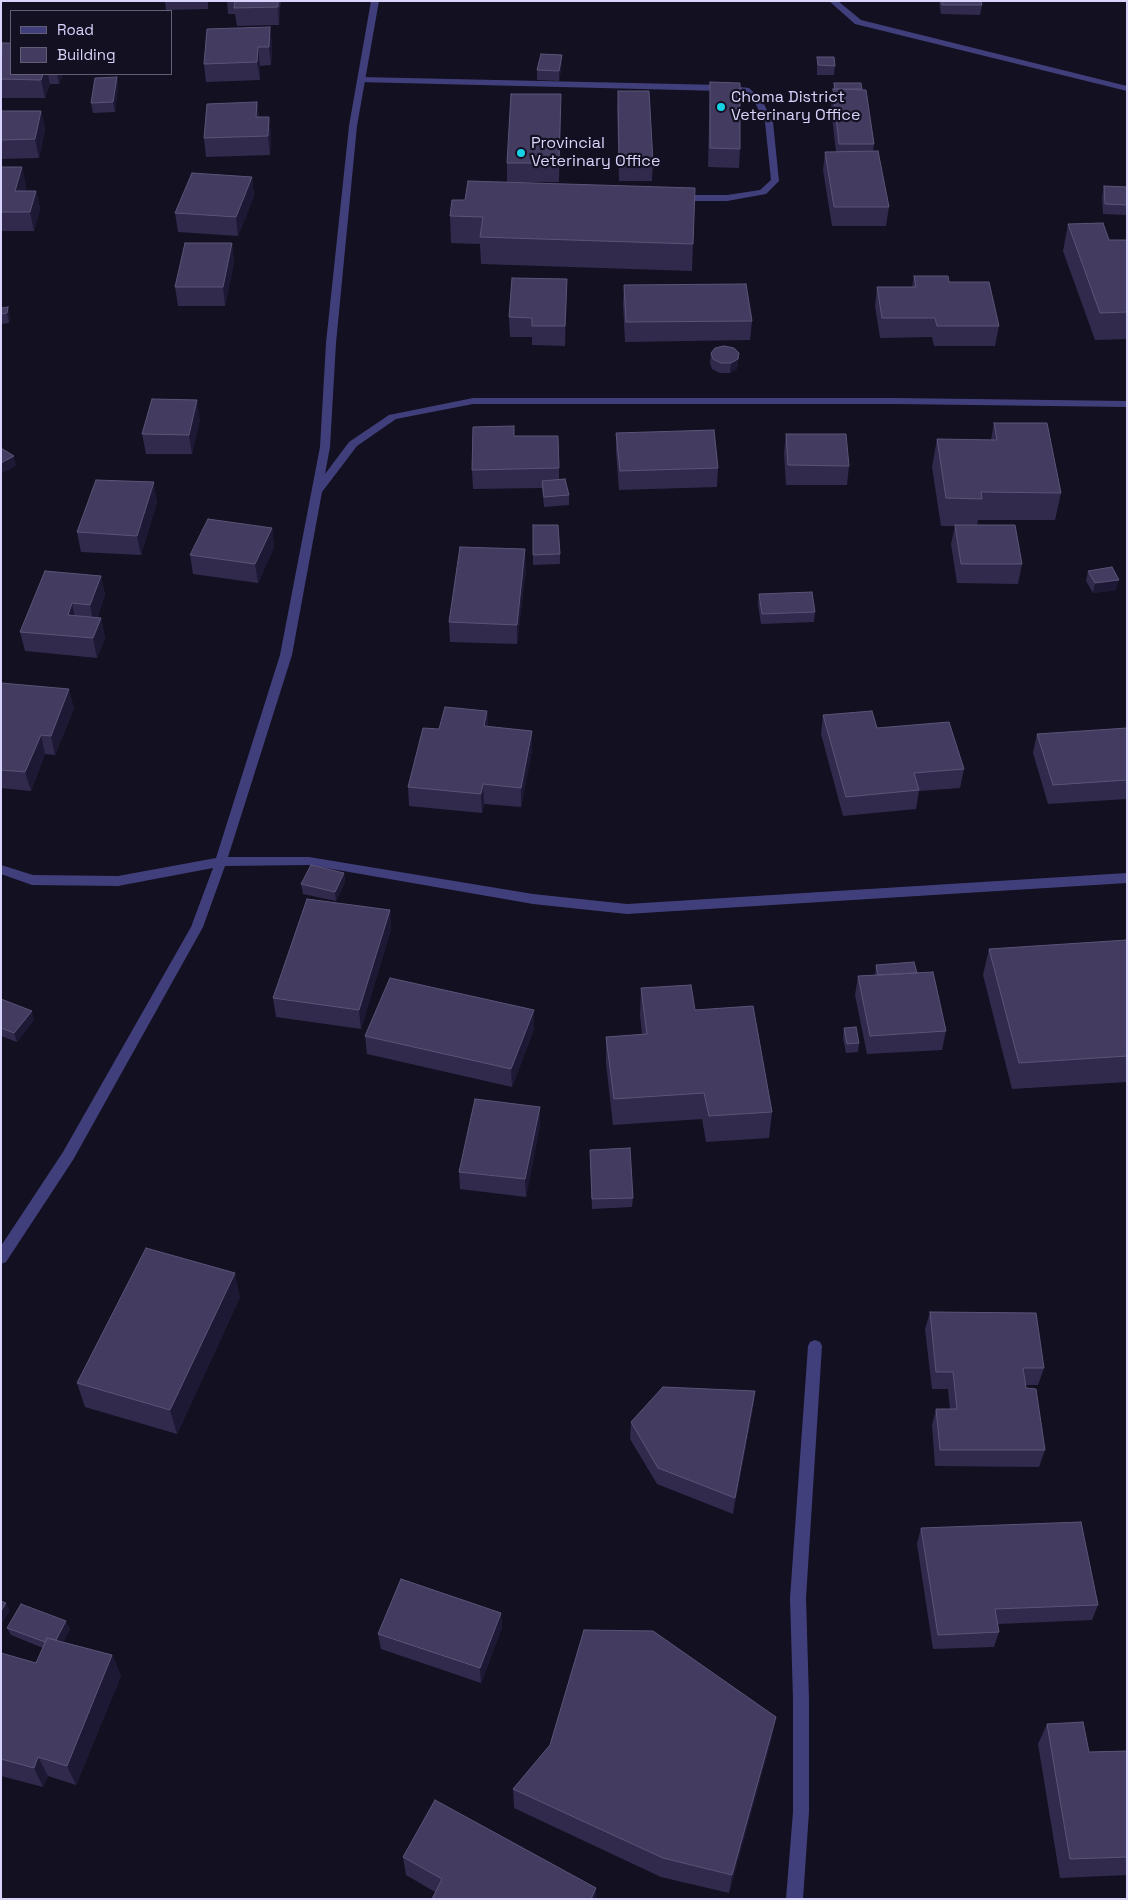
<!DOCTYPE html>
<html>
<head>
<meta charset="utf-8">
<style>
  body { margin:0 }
  #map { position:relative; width:1128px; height:1900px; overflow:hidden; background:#131021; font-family:"Space Grotesk",sans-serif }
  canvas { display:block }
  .frame { position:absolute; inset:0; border:2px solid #d8d4fb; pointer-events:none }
  .legend { position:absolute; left:10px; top:10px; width:162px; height:65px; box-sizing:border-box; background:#131021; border:1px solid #625e78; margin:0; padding:6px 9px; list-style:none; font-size:15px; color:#d8d4fb }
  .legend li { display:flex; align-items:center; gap:10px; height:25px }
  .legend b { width:25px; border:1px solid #625e78 }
</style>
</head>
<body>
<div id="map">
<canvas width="1128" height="1900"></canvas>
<div class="frame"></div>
<ul class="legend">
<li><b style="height:6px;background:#413f7b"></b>Road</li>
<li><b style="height:14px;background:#433c60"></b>Building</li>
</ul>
</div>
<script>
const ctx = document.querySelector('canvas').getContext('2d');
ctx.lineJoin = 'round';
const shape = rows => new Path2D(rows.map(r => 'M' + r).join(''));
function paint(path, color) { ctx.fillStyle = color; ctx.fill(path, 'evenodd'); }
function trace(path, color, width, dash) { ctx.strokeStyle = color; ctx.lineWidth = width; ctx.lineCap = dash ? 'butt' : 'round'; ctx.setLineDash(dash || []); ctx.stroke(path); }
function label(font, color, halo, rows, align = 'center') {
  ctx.font = font + ' "Space Grotesk",sans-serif'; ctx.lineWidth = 4.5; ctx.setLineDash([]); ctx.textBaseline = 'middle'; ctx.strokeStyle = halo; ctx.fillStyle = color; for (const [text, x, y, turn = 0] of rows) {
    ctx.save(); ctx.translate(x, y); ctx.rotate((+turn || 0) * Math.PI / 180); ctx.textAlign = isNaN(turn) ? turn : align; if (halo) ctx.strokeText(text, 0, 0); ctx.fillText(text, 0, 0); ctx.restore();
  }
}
paint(shape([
  [829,1,838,1,861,20,1127,86,1127,91,855,24,829,1],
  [361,77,722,85,749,88,762,100,773,122,779,181,766,194,727,201,678,201,674,198,678,195,727,195,760,190,771,180,765,122,755,103,746,93,722,91,358,82,358,78,361,77]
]), '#413f7b');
paint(shape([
  [371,1,379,1,357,126,336,343,330,447,325,474,349,442,389,415,473,398,896,398,1127,401,1127,407,896,404,473,404,396,419,357,446,322,492,292,655,228,857,309,857,533,894,627,904,1127,873,1127,883,627,914,533,904,309,865,225,866,203,927,73,1160,6,1262,1,1264,1,1246,63,1152,191,927,213,868,118,886,32,885,1,874,1,865,33,875,118,876,216,858,280,655,320,447,326,343,349,126,371,1],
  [815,1340,820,1342,822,1346,806,1598,809,1699,809,1812,803,1899,786,1899,793,1812,793,1699,790,1598,808,1346,810,1342,815,1340]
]), '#413f7b');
paint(shape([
  [165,1,208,1,208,9,166,10],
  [227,1,281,1,280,7,279,25,237,26,235,14,228,14],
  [939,1,981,1,982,5,980,15,941,14],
  [270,27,272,45,271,65,260,66,260,80,206,82,204,64],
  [1,45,11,74,63,74,59,84,50,84,45,98,1,98],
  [817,57,835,66,834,75,817,75],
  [562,64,559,81,537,80,537,70],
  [117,77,118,87,115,112,93,113,91,103],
  [710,82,740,149,739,168,708,167],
  [834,83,862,89,874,144,873,151,889,207,886,226,832,226,823,170,825,152,836,152,831,108],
  [618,91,653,162,652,181,619,181,617,110],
  [561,94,559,182,507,182,507,163],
  [257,102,259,117,269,117,271,135,270,155,206,157,204,138],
  [1,111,41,111,45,129,39,158,1,159],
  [1,167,22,167,26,186,25,191,36,191,40,209,34,231,1,231],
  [252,177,254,196,238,236,178,232,175,213],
  [1104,186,1127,187,1127,215,1103,214,1102,196],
  [695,188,692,271,481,264,480,244,451,243,450,216,465,200],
  [1068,224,1109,240,1127,240,1127,339,1095,340,1063,251],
  [232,243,234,262,225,306,178,306,175,287],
  [914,276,949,282,999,326,995,346,934,346,932,337,880,338,875,306,877,287,912,287],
  [567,279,565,346,532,345,532,337,510,337,509,317],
  [624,285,752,321,750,340,625,342,623,304],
  [8,307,10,317,9,323,1,324,1,308],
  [711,353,739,353,737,369,730,373,720,373,712,369,710,363],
  [200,419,192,454,146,454,142,434],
  [994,423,1061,493,1055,520,978,520,977,525,1022,564,1018,584,957,583,951,544,955,526,941,526,932,467,937,439,991,440],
  [616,433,718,468,717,487,619,490,616,452],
  [786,434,849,466,847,485,786,485,784,453],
  [514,436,559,468,559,479,569,495,569,505,544,507,542,488,473,489,472,470],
  [157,502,141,555,81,552,77,532],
  [533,525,560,554,560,564,533,565],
  [272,528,274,547,258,583,193,574,190,555],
  [526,569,517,644,450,642,449,622],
  [1088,571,1116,590,1093,593,1086,581],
  [101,576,105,595,97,618,101,618,105,638,97,658,25,651,20,632],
  [759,594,815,612,814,622,761,624,758,604],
  [1,683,74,708,55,755,45,754,31,791,1,788],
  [487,711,488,727,532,731,532,750,521,807,484,804,482,813,409,806,408,787,439,729],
  [823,715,877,728,964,769,960,788,919,791,916,809,843,816,821,734],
  [1127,728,1127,799,1048,804,1033,753,1037,734],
  [344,873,345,882,336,901,303,894,301,884],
  [390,910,391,929,361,1029,276,1017,273,998],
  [1127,940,1127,1082,1012,1089,983,975,989,949],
  [876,965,917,973,946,1031,942,1050,867,1054,855,995,858,976,875,975],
  [641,988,695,1010,772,1112,769,1138,706,1142,702,1119,613,1125,606,1063,606,1037,642,1034,640,1015],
  [1,999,34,1020,17,1042,1,1036],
  [844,1028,859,1043,858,1052,846,1053,843,1038],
  [534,1029,512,1087,367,1054,365,1036],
  [540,1125,526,1197,460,1189,459,1172],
  [590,1150,633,1198,632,1207,592,1209],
  [240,1297,177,1434,85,1407,77,1383],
  [930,1312,1044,1368,1038,1385,1025,1385,1045,1450,1039,1467,935,1466,932,1425,936,1409,950,1409,948,1389,932,1389,925,1329],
  [755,1391,753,1408,733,1514,657,1484,630,1439,631,1422],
  [921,1528,1098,1605,1092,1620,998,1624,999,1632,994,1647,933,1649,917,1544],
  [501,1613,502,1628,481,1683,381,1649,378,1634],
  [7,1628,70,1629,63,1642,112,1655,121,1676,76,1785,48,1776,43,1787,1,1776,1,1653,36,1663,43,1648,11,1635],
  [1047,1724,1089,1752,1127,1751,1127,1875,1060,1878,1038,1744],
  [772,1737,729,1893,661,1877,514,1808,513,1789],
  [403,1857,596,1899,435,1892,406,1875]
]), '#312a4d');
paint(shape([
  [278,1,279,1,280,12,279,25,278,7],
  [270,27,272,45,271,65,269,47],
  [258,47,260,66,260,80,257,62],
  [562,55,562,64,559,81,559,71],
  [43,74,48,74,50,84,45,98,41,80],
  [57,74,63,74,59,84],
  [117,77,118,87,115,112,113,102],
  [561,94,561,112,559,182,559,163],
  [257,102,259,121,256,117],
  [41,111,45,129,39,158,35,139],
  [269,117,271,135,270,155,268,136],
  [22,167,26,186,19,209,15,191],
  [252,177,254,196,238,236,236,217],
  [36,191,40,209,34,231,30,212],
  [232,243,234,262,225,306,223,287],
  [567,279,567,298,565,346,565,326],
  [8,307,10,317,9,323,7,313],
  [739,353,737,369,730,373,731,363],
  [197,400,200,419,192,454,189,435],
  [14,456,16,466,1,474,1,463],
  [154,482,157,502,141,555,137,536],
  [272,528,274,547,258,583,255,564],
  [525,549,526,569,517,644,517,625],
  [101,576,105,595,94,625,90,605],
  [1119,580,1116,590,1093,593,1095,583],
  [72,603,76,623,68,615],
  [101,618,105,638,97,658,93,638],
  [69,689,74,708,55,755,51,736],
  [487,711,488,730,484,726],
  [532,731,532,750,521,807,521,788],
  [41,735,45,754,31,791,25,772],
  [483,784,484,804,482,813,481,794],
  [344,873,345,882,336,901,335,892],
  [390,910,391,929,361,1029,359,1010],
  [534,1010,534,1029,512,1087,511,1069],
  [32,1011,34,1020,17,1042,14,1033],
  [540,1107,540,1125,526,1197,525,1179],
  [235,1273,240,1297,177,1434,170,1410],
  [755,1391,753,1408,733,1514,735,1498],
  [6,1603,10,1611,1,1624,1,1611],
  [501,1613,502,1628,481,1683,480,1668],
  [66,1621,70,1629,57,1653,53,1645],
  [112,1655,121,1676,76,1785,67,1766],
  [776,1717,772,1737,729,1893,732,1875],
  [38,1757,48,1776,43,1787,34,1768],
  [596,1888,596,1899,591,1899]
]), '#1d1834');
const building = shape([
  [235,1,278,1,278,7,234,8,235,1],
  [942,1,981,1,982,5,942,5,942,1],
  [270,27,269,47,258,47,257,62,204,64,207,29,270,27],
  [2,43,11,43,11,74,43,74,41,80,1,79,2,43],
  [541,54,562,55,559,71,537,70,541,54],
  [817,57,834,57,835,66,818,65,817,57],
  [117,77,113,102,91,103,95,78,117,77],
  [710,82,740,83,740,149,710,148,710,82],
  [834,83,861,83,862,89,835,89,834,83],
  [833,89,866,90,874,144,839,144,833,89],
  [618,91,649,91,653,162,619,162,618,91],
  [511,94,561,94,559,163,507,163,511,94],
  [257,102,256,117,269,117,268,136,204,138,207,104,257,102],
  [1,111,41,111,35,139,1,140,1,111],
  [878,151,889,207,834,207,825,152,878,151],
  [1,167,22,167,15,191,36,191,30,212,1,212,1,167],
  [192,173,252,177,236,217,175,213,192,173],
  [468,181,695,188,693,244,480,237,483,217,450,216,452,200,465,200,468,181],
  [1104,186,1127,187,1127,205,1105,204,1104,186],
  [1103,223,1109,240,1127,240,1127,312,1100,313,1068,224,1103,223],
  [185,243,232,243,223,287,175,287,185,243],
  [914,276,948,276,949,282,989,282,999,326,937,326,935,318,882,318,877,287,916,287,914,276],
  [512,278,567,279,565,326,532,326,532,318,509,317,512,278],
  [746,284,752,321,626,322,624,285,746,284],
  [8,307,7,313,1,314,1,308,8,307],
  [724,346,734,348,739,353,738,359,731,363,721,363,713,359,711,353,715,348,724,346],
  [152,399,197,400,189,435,142,434,152,399],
  [994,423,1047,423,1061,493,981,492,982,499,946,498,937,439,997,440,994,423],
  [514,426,514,436,558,436,559,468,472,470,473,427,514,426],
  [714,430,718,468,620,471,616,433,714,430],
  [786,434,846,434,849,466,788,465,786,434],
  [1,448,14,456,1,463,1,448],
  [565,479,569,495,544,497,542,481,565,479],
  [96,480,154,482,137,536,77,532,96,480],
  [208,519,272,528,255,564,190,555,208,519],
  [533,525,558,525,560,554,533,555,533,525],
  [955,525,1015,525,1022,564,961,564,955,525],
  [460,547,525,549,517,625,449,622,460,547],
  [1112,567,1119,580,1095,583,1088,571,1112,567],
  [45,571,101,576,90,605,72,603,68,615,101,618,93,638,20,632,45,571],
  [812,592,815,612,762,614,759,594,812,592],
  [1,683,69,689,51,736,41,735,25,772,1,770,1,683],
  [445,707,487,711,484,726,532,731,521,788,483,784,481,794,408,787,423,728,439,729,445,707],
  [872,711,877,728,949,722,964,769,914,773,919,790,846,797,823,715,872,711],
  [1127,728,1127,780,1053,785,1037,734,1127,728],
  [311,865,344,873,335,892,301,884,311,865],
  [307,899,390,910,359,1010,273,998,307,899],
  [1127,940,1127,1056,1019,1063,989,949,1127,940],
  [914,962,917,973,878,975,876,965,914,962],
  [933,972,946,1031,870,1036,858,976,933,972],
  [390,978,534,1010,511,1069,365,1036,390,978],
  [691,985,695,1010,753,1006,772,1112,709,1116,704,1093,614,1099,606,1037,647,1034,641,988,691,985],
  [1,999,32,1011,14,1033,1,1028,1,999],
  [856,1027,859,1043,847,1044,844,1028,856,1027],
  [475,1099,540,1107,525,1179,459,1172,475,1099],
  [630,1148,633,1198,592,1199,590,1150,630,1148],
  [146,1248,235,1273,170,1410,77,1383,146,1248],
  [930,1312,1036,1313,1044,1368,1023,1368,1026,1388,1036,1389,1045,1450,940,1450,936,1409,957,1409,953,1372,936,1372,930,1312],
  [663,1387,755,1391,735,1498,658,1468,631,1422,663,1387],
  [1081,1522,1098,1605,995,1609,999,1632,938,1635,921,1528,1081,1522],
  [401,1579,501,1613,480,1668,378,1634,401,1579],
  [1,1601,6,1603,1,1611,1,1601],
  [21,1604,66,1621,56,1640,47,1638,45,1642,7,1628,21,1604],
  [584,1630,653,1631,776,1717,732,1875,663,1858,513,1789,550,1745,584,1630],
  [47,1638,112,1655,67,1766,38,1757,34,1768,1,1759,1,1653,36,1663,47,1638],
  [1083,1722,1089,1752,1127,1751,1127,1857,1070,1859,1047,1724,1083,1722],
  [435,1800,596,1888,591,1899,432,1899,442,1879,403,1857,435,1800]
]);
paint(building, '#433c60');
trace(building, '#5a5478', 1);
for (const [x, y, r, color] of [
  [721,107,5,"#16d0e4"],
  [521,153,5,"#16d0e4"]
]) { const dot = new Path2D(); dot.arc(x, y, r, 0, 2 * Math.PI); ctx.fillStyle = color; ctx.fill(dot); trace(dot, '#131021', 2); }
label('16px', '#d8d4fb', '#131021', [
  ["Choma District",731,98],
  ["Veterinary Office",731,116],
  ["Provincial",531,144],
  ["Veterinary Office",531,162]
], 'left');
</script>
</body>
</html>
